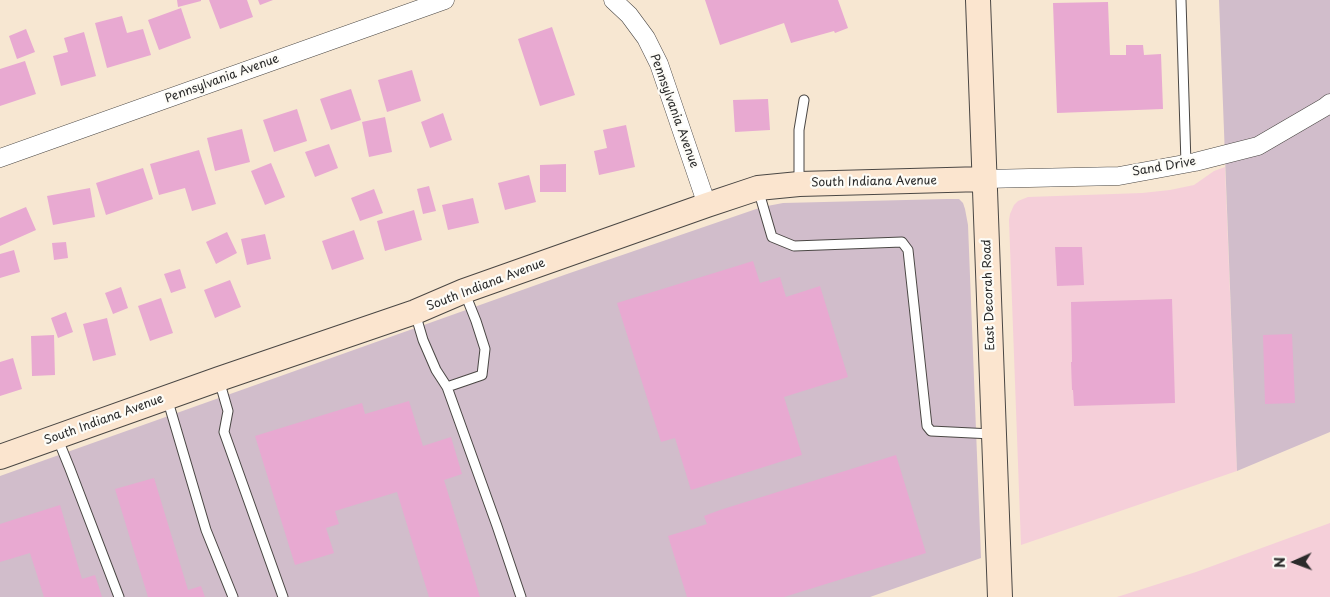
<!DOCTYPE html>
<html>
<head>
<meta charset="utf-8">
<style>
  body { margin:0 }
  #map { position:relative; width:1330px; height:597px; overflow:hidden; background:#f7e7d2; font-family:"Playpen Sans",sans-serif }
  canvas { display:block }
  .north { position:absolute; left:1270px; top:537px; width:50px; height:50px; -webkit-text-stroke:4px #fdfcf7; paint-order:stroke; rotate:268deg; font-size:14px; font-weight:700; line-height:20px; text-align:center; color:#2b2b2b }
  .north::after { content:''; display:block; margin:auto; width:18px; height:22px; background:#2b2b2b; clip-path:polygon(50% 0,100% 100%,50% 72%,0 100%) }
</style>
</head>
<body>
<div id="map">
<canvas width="1330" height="597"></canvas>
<div class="north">N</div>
</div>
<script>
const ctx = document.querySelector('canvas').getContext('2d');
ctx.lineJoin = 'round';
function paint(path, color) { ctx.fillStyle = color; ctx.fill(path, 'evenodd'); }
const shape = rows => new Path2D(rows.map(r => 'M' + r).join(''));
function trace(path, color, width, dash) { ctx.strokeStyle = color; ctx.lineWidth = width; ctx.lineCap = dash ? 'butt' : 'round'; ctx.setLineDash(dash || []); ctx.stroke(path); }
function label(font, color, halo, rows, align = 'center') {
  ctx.font = font + ' "Playpen Sans",sans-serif'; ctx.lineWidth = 4.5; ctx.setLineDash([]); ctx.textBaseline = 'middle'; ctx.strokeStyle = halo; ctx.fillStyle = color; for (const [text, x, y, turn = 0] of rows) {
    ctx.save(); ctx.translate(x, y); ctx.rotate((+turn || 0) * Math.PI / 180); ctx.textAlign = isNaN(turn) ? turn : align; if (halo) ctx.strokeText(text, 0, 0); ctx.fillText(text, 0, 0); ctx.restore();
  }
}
paint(shape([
  [1225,167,1237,471,1021,545,1009,220,1010,214,1014,205,1018,201,1028,197,1142,193,1170,190,1194,185,1214,171],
  [1330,523,1330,597,1117,597,1196,572]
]), '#f5cfd9');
paint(shape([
  [1219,0,1330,0,1330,432,1237,471],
  [947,199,959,199,963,203,965,209,968,225,981,558,870,597,0,597,0,476,567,274,762,207,783,203]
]), '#d1bdcb');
paint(shape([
  [177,0,201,0,201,1,178,7],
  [209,0,247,0,253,17,220,29],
  [258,0,273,0,260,5],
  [705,0,838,0,848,28,835,33,834,31,791,43,784,23,720,45],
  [1108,2,1110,55,1126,55,1126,45,1143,45,1144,55,1161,54,1163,109,1057,113,1053,3],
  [181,8,191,38,159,50,148,20],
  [122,16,127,33,143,29,151,55,107,68,95,23],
  [552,27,575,95,540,106,518,39],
  [26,29,35,52,17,59,9,36],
  [84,32,96,76,61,86,53,56,68,52,64,38],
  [25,61,36,94,0,106,0,69],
  [412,70,421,101,387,112,378,80],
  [351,89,361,120,331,130,320,99],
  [768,99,770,130,735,132,733,100],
  [297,109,307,141,274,152,263,120],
  [443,113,452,140,430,148,421,122],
  [385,117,392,152,369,157,362,122],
  [626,125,635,167,599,175,594,151,607,148,603,130],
  [242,129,250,162,215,171,207,138],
  [329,144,338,168,315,177,305,152],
  [199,150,216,204,192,211,185,188,159,195,150,164],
  [271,163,285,197,265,205,251,171],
  [566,164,566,192,540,192,540,165],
  [143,168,153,199,106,215,96,183],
  [529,175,536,202,505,210,498,183],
  [429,186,436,211,423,214,417,189],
  [90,188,95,217,53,225,47,196],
  [374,189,383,213,360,221,351,198],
  [473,198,479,223,448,230,442,205],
  [26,207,36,230,0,246,0,218],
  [414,210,422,240,385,251,377,221],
  [354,230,364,259,332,270,322,241],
  [227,232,237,253,216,264,206,242],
  [265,234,271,259,247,265,241,239],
  [66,242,68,258,54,260,52,243],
  [1055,247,1082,247,1084,285,1057,286],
  [14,250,20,272,0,278,0,254],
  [753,261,760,283,780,277,786,297,820,286,848,377,784,397,802,455,691,490,675,438,661,442,617,303],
  [180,269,186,288,171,293,164,274],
  [230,280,241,307,215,318,204,290],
  [121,287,128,308,113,314,105,293],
  [161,298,173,333,150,341,138,306],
  [1172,299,1175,403,1074,406,1073,390,1072,390,1071,362,1072,362,1071,302],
  [66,312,73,332,58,338,51,318],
  [107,318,116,355,93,361,83,324],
  [1292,334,1295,403,1265,404,1263,335],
  [54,335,55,375,32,376,31,336],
  [13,358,22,389,0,396,0,362],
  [409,401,423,446,451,437,462,474,444,480,480,597,429,597,397,492,335,511,339,524,326,528,334,553,295,565,255,436,362,403,365,414],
  [896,455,926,553,784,597,687,597,668,536,707,524,704,516,720,510],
  [154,478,188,590,201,586,205,597,148,597,115,489],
  [60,505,82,579,95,575,102,597,44,597,30,553,0,562,0,524]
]), '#e8a9d1');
const lane = shape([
  [1181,0,1186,164],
  [799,183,799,130,804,100],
  [758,189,772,237,794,246,902,242,908,250,927,426,931,431,992,434],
  [415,313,423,340,436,370,447,387,482,375,485,349,476,321,464,291],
  [219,380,228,411,224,432,283,597],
  [447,387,497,526,521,597],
  [167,398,206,530,233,597],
  [57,437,70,469,119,597]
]);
const street = shape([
  [613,0,629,15,646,38,659,64,707,205],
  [0,158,445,0],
  [984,179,1119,176,1195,162,1258,146,1325,107,1330,103]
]);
const secondary = shape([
  [978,0,1000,597],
  [0,457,219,379,415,312,464,291,707,205,758,188,799,184,984,179]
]);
trace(lane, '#4a4744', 11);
trace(street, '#4a4744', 19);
trace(secondary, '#4a4744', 26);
trace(lane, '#fff', 9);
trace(street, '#fff', 18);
trace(secondary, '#fbe5cf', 24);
label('12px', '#2b2b2b', '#fdfcf7', [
  ["Pennsylvania Avenue",222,79,-20],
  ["Pennsylvania Avenue",674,111,70],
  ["Sand Drive",1164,167,-10],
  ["South Indiana Avenue",874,182,-1],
  ["South Indiana Avenue",486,285,-21],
  ["East Decorah Road",989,295,-92],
  ["South Indiana Avenue",104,420,-20]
]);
</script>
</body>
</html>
